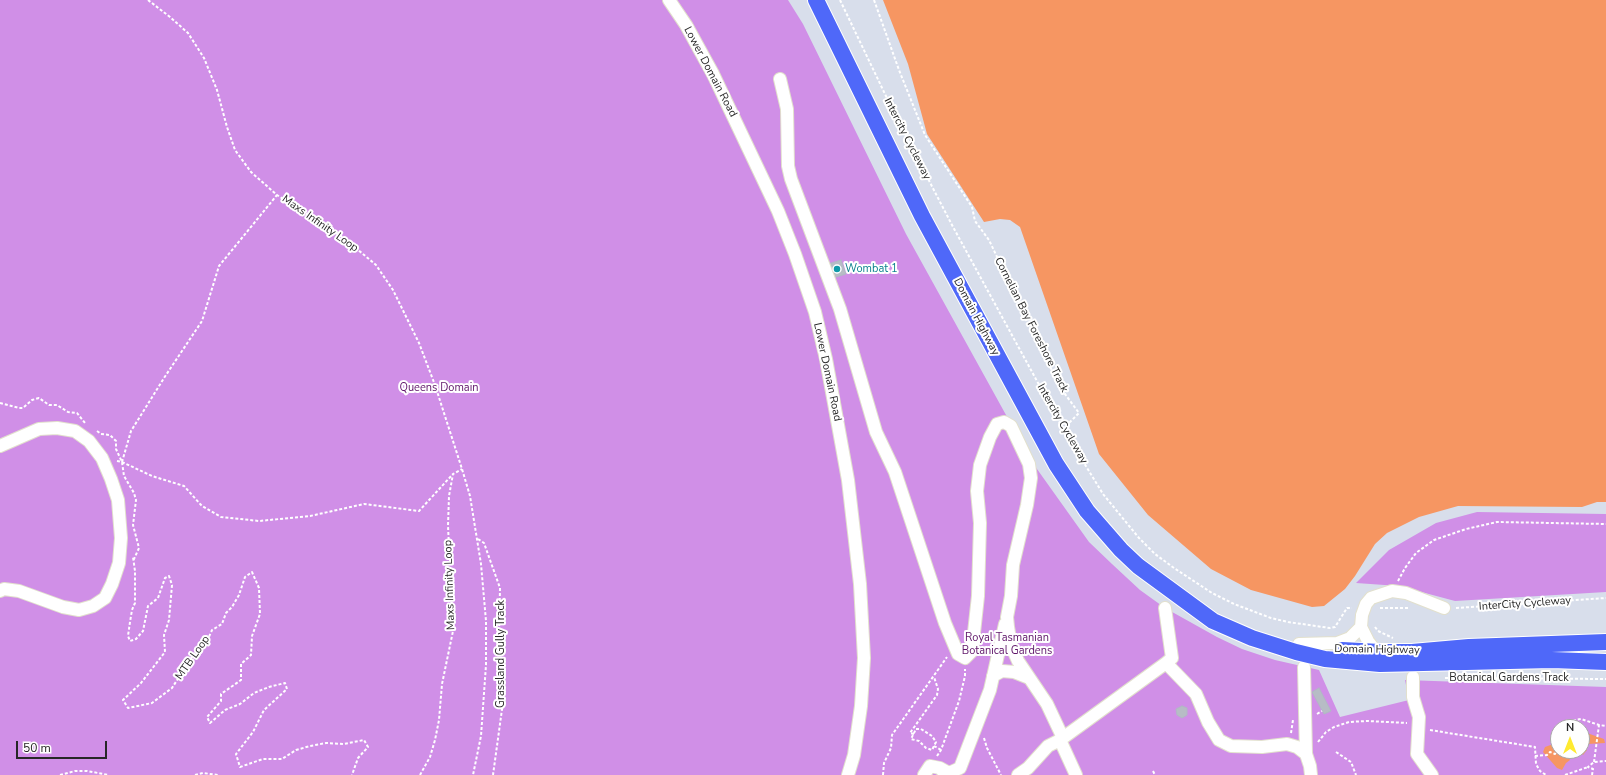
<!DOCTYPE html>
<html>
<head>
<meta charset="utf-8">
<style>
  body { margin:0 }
  #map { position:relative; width:1606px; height:775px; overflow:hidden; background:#d8deeb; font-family:"Nunito Sans",sans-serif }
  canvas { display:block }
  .north { position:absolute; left:1550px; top:719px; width:40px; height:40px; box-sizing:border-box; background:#fff; border:1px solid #a9a9a9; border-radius:50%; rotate:0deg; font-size:11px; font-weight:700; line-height:16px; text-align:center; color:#272727 }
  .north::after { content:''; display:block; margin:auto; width:14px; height:18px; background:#ffea31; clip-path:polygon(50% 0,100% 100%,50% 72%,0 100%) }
  .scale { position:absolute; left:16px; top:741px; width:91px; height:18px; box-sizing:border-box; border:2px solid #272727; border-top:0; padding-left:5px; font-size:12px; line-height:14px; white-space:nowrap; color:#272727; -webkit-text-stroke:3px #fff; paint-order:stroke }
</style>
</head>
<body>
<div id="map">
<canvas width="1606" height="775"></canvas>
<div class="north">N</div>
<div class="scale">50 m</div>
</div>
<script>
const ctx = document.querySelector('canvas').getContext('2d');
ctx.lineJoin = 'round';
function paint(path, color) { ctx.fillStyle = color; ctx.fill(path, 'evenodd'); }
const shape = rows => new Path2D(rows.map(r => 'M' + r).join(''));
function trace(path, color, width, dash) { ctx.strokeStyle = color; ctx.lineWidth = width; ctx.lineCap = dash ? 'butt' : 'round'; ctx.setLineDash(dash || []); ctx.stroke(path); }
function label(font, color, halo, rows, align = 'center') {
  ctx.font = font + ' "Nunito Sans",sans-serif'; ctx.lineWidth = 4; ctx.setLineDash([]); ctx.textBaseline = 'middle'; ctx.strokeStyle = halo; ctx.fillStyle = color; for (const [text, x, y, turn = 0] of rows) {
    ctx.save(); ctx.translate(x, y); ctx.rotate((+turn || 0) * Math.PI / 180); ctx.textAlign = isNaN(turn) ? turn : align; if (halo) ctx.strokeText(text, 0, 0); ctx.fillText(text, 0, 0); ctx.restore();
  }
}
paint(shape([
  [0,0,788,0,803,24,906,234,1032,462,1089,542,1112,564,1140,590,1165,608,1217,637,1242,649,1275,660,1319,670,1340,717,1409,700,1405,680,1606,687,1606,775,0,775],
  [1558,727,1582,727,1582,751,1558,751],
  [1477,512,1606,514,1606,592,1455,601,1399,586,1356,583,1389,550,1436,523]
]), '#d08fe7');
paint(shape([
  [883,0,1606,0,1606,502,1597,502,1582,507,1458,506,1419,517,1387,533,1375,544,1355,576,1345,589,1324,606,1312,607,1251,590,1211,569,1148,515,1099,454,1020,227,1010,220,1000,219,984,222,927,134,908,64],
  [1587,733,1604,739,1605,743,1587,744,1587,750,1583,755,1580,751,1582,751,1582,734],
  [1556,743,1558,744,1558,751,1567,754,1570,760,1566,763,1562,770,1557,768,1543,752,1545,747]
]), '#f69662');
trace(shape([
  [1567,754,1580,753]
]), '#f69662', 3.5);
const building = shape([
  [841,260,846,274,833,278,828,264,841,260],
  [1319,688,1331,711,1324,714,1312,692,1319,688],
  [1182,706,1187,708,1187,715,1182,718,1177,715,1176,709,1182,706]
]);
paint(building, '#b7bcc5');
trace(building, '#b2b7c6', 1);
const minor = shape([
  [669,0,686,25,713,74,778,211,795,254,815,312,826,359,848,480,860,584,864,658,861,706,854,755,848,775],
  [780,79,787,109,788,166,791,179,840,309,876,432,895,472,945,623,958,654,965,658,972,651,978,596,980,523,977,491,980,465,990,437,997,424,1004,422,1011,426,1029,464,1031,478,1027,505,1013,565,1011,596,1007,617,1008,627,1011,645,1018,661,1047,704,1063,738],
  [0,446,39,429,57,428,75,431,89,441,102,458,111,479,118,500,121,538,119,563,112,584,105,598,93,606,79,610,63,607,19,591,4,589,0,591],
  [1165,608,1172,658,1166,663],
  [1299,644,1337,643,1350,638,1361,627],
  [1380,652,1374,649,1368,641,1361,627,1362,615,1366,604,1371,598,1392,591,1406,593,1444,608],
  [1304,667,1306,754,1310,766,1311,775],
  [993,676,1002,671,1014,672,1029,678],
  [1413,677,1413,697,1419,717,1417,754,1432,775],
  [940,768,949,773,960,768,990,690,1005,624],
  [924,775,930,766,940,768,945,774],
  [1018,775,1028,768,1048,746,1060,740],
  [1076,775,1060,740,1166,663,1196,694,1208,722,1219,740,1231,746,1262,747,1287,744,1297,747,1306,754]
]);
const major = shape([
  [816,0,922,216,1056,464,1087,511,1121,550,1138,566,1213,621,1252,638,1296,652,1325,659,1380,664,1552,660,1606,662],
  [1342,650,1380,652,1412,652,1469,647,1606,642]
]);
trace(minor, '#e2e0cd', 14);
trace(major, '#fff', 18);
trace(shape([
  [148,0,170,17,188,33,204,58,217,90,227,127,235,150,251,172,277,195,344,238,376,265,393,290,419,343,435,385,462,469,470,496,481,564,486,621,486,665,481,736,473,775],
  [840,0,895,115,952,225,1062,427,1103,494,1139,538,1155,554,1174,568,1212,593,1234,604,1271,618,1288,622,1330,628,1335,627,1347,608,1352,608],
  [874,0,899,70,925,135,972,207,975,221,989,240,999,261,1017,292,1020,308,1062,390,1079,413,1070,422,1062,427],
  [0,403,19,408,23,408,32,400,39,398,49,405,57,405,68,412,77,413,85,423],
  [97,431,101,434,110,435,116,441,116,449,122,462,124,476,134,493,136,500,133,525,139,548,134,559,133,557,135,571,135,603,132,610,130,622,128,636,130,641,136,639,143,631,148,606,158,598,165,578,169,576,172,585,169,620,164,635,165,652,141,683,123,700,128,708,152,703,172,688,199,646,208,639,212,630,222,624,226,613,232,607,239,595,245,577,252,572,259,588,260,614,252,636,251,655,241,664,241,680,221,694,221,701,207,717,210,723,225,710,240,704,254,693,269,687,285,683,287,689,264,710,253,732,236,754,240,767,263,759,282,759,296,750,310,746,326,743,344,744,364,740,368,747,358,758,352,775],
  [117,461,122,462,152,476,184,486,202,506,221,517,259,521,310,516,364,504,419,511,453,474],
  [122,462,131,431,164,378,202,321,219,266,277,195],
  [478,539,484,543,500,588,499,636,503,702,493,775],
  [1398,581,1405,568,1416,553,1434,540,1466,529,1497,522,1606,524],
  [1380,608,1410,608],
  [1456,608,1606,598],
  [1375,627,1378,631,1393,638],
  [1445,678,1606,679],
  [1317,714,1322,711],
  [1565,727,1575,720,1581,719,1599,725],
  [916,729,921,729,932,736,936,742,932,750,926,748,919,741,911,739,916,729],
  [1430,730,1535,747,1536,764,1540,771,1546,775],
  [1291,733,1293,720],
  [914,734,910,733,937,695,938,689,934,677],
  [984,738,987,748,1001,775],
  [1318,742,1326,732,1334,727,1349,722,1367,721,1407,723],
  [934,746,941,750],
  [1336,752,1351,762,1356,775],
  [937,756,941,750,959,701,965,676,965,669],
  [1535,756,1547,755,1550,752,1555,754,1557,749,1554,747,1558,739],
  [1594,762,1599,725,1606,726],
  [1153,771,1155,775],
  [60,775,75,771,87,771,109,775],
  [195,775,203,773,218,775],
  [420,775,430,757,435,740,439,720,442,684,453,631,448,526,449,496,453,474,462,469],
  [883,775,884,763,891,748,892,735,947,657],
  [1565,775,1588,767],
  [1592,775,1593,769,1588,767,1594,762,1606,761]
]), '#fff', 2, [3, 2]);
trace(minor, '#fff', 12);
trace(major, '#4f68f9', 16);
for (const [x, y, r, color] of [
  [837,269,4,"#0f9aa8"]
]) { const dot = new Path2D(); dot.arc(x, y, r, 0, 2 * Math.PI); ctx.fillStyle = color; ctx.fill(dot); trace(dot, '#fff', 1.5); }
label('11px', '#272727', '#fff', [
  ["Lower Domain Road",710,72,62],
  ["Intercity Cycleway",907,139,63],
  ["Maxs Infinity Loop",320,224,35],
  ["Domain Highway",976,317,62],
  ["Cornelian Bay Foreshore Track",1031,325,63],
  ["Lower Domain Road",827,372,78],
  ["Intercity Cycleway",1062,424,60],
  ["Maxs Infinity Loop",450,585,-92],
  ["InterCity Cycleway",1525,604,-4],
  ["Domain Highway",1377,650,1],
  ["Grassland Gully Track",501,654,-90],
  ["MTB Loop",193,658,-55],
  ["Botanical Gardens Track",1509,678]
]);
label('11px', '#0d838f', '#fff', [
  ["Wombat 1",845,269]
], 'left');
label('11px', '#5e1468', '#fff', [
  ["Queens Domain",439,388],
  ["Royal Tasmanian",1007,638],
  ["Botanical Gardens",1007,651]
]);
</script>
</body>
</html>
